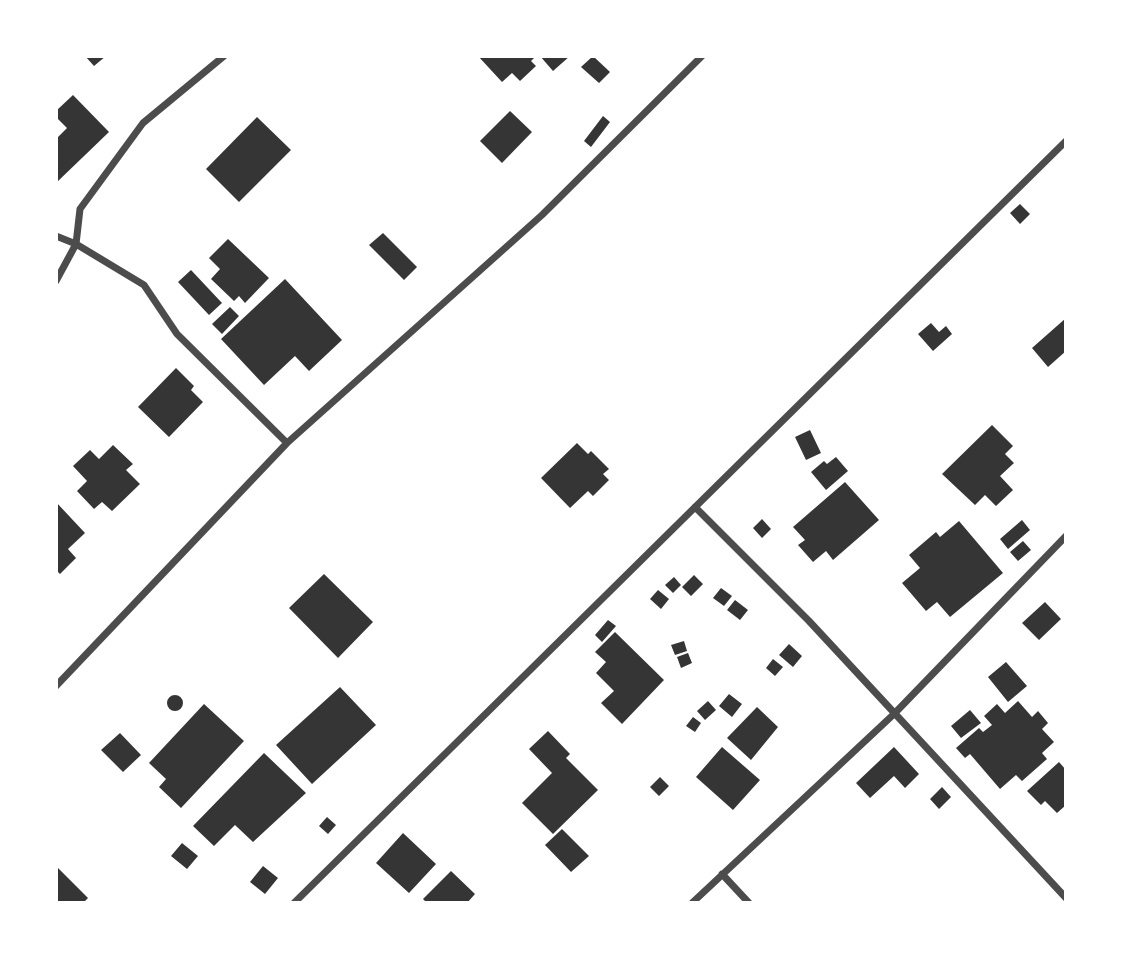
<!DOCTYPE html>
<html>
<head>
<meta charset="utf-8">
<style>
  body { margin:0 }
  #map { position:relative; width:1122px; height:959px; overflow:hidden; background:#fff; font-family:Helvetica,sans-serif }
  canvas { display:block }
  .frame { position:absolute; inset:0; border:58px solid #fff; pointer-events:none }
</style>
</head>
<body>
<div id="map">
<canvas width="1122" height="959"></canvas>
<div class="frame"></div>
</div>
<script>
const ctx = document.querySelector('canvas').getContext('2d');
ctx.lineJoin = 'round';
function paint(path, color) { ctx.fillStyle = color; ctx.fill(path, 'evenodd'); }
const shape = rows => new Path2D(rows.map(r => 'M' + r).join(''));
function trace(path, color, width, dash) { ctx.strokeStyle = color; ctx.lineWidth = width; ctx.lineCap = dash ? 'butt' : 'round'; ctx.setLineDash(dash || []); ctx.stroke(path); }
paint(shape([
  [85,56,106,56,94,66],
  [478,56,536,56,531,61,536,66,520,81,512,73,502,82],
  [540,56,570,56,553,71],
  [593,56,610,72,599,83,581,67],
  [73,95,109,132,56,183,56,139,67,128,56,117,56,111],
  [510,111,532,132,502,163,480,141],
  [603,116,610,122,591,147,584,141],
  [257,117,291,150,239,202,206,169],
  [1020,204,1030,214,1020,224,1010,213],
  [383,233,417,267,404,280,369,245],
  [228,239,269,278,245,303,239,296,234,301,211,279,220,269,209,258],
  [191,270,222,303,209,315,178,282],
  [285,279,342,340,309,371,295,356,264,385,221,339],
  [230,307,239,316,222,334,212,324],
  [1066,318,1066,351,1048,367,1032,348],
  [931,323,939,332,946,326,952,334,933,351,918,334],
  [176,368,194,386,191,390,203,402,169,437,138,407],
  [992,425,1013,446,1005,454,1014,463,1000,476,1013,490,996,506,985,495,975,505,942,474],
  [810,430,821,453,806,460,795,437],
  [577,443,588,454,591,451,609,469,603,474,609,480,593,496,588,491,570,508,541,478],
  [113,445,133,464,126,470,140,484,112,511,102,502,94,509,77,491,87,481,73,466,90,450,99,459],
  [836,457,848,471,826,490,811,472,824,461,827,464],
  [845,482,879,520,833,560,826,551,813,562,798,545,805,540,793,527],
  [56,502,85,533,68,549,76,558,60,574,56,570],
  [762,519,771,529,762,538,753,528],
  [1022,520,1030,530,1008,549,1000,539],
  [959,521,1003,573,950,617,937,602,926,611,902,583,920,568,909,555,936,532,940,537],
  [1023,541,1031,550,1018,561,1010,552],
  [324,574,373,622,338,658,289,608],
  [694,575,703,584,691,596,682,587],
  [674,577,681,585,673,593,665,585],
  [721,588,732,596,724,606,713,598],
  [658,590,669,599,661,609,650,599],
  [735,600,748,610,740,620,727,610],
  [1045,602,1061,619,1039,640,1022,623],
  [608,620,616,626,602,642,595,635],
  [615,632,664,680,622,724,601,703,614,691,596,673,606,662,595,652],
  [684,641,687,651,675,655,671,645],
  [789,644,802,656,793,667,779,655],
  [688,653,692,663,681,668,677,657],
  [773,659,783,667,775,676,766,668],
  [1006,662,1027,686,1008,702,988,677],
  [340,687,376,725,312,784,276,745],
  [729,694,742,704,732,717,719,706],
  '167 703a8 8 0 1 1 16 0a8 8 0 1 1-16 0Z',
  [708,701,716,710,705,720,697,711],
  [1018,701,1032,717,1038,711,1048,723,1042,729,1054,742,1042,753,1047,759,1022,781,1016,775,1000,789,970,754,965,758,956,748,979,728,983,732,992,725,984,716,997,704,1005,713],
  [204,704,244,741,181,808,159,787,166,779,149,763],
  [757,707,778,727,751,760,727,738],
  [970,710,981,723,961,738,951,726],
  [693,717,701,723,695,732,686,726],
  [548,731,570,754,566,758,598,790,553,834,522,803,552,773,529,749],
  [120,733,141,755,123,772,101,750],
  [722,747,760,780,733,810,696,777],
  [894,747,919,774,905,788,894,776,870,798,856,783],
  [264,753,306,793,253,842,235,825,214,846,193,826],
  [1059,762,1066,770,1066,805,1057,813,1045,801,1041,805,1027,791],
  [660,777,669,786,659,796,650,787],
  [942,787,951,797,939,809,930,799],
  [327,817,336,825,328,834,319,826],
  [562,829,589,856,571,872,545,845],
  [403,833,436,864,409,893,376,863],
  [182,843,198,856,187,869,171,856],
  [56,866,88,898,83,903,56,903],
  [263,866,278,878,265,894,250,882],
  [451,871,475,894,467,903,427,903,423,899]
]), '#353535');
trace(shape([
  [56,236,76,244,144,285,177,334,287,443],
  [56,281,76,244,80,209,143,123,224,56],
  [695,507,809,621,1066,898],
  [56,686,287,443,542,215,702,56],
  [722,874,749,903],
  [294,903,1066,141],
  [692,903,894,714,1066,536]
]), '#4c4c4c', 7);
</script>
</body>
</html>
